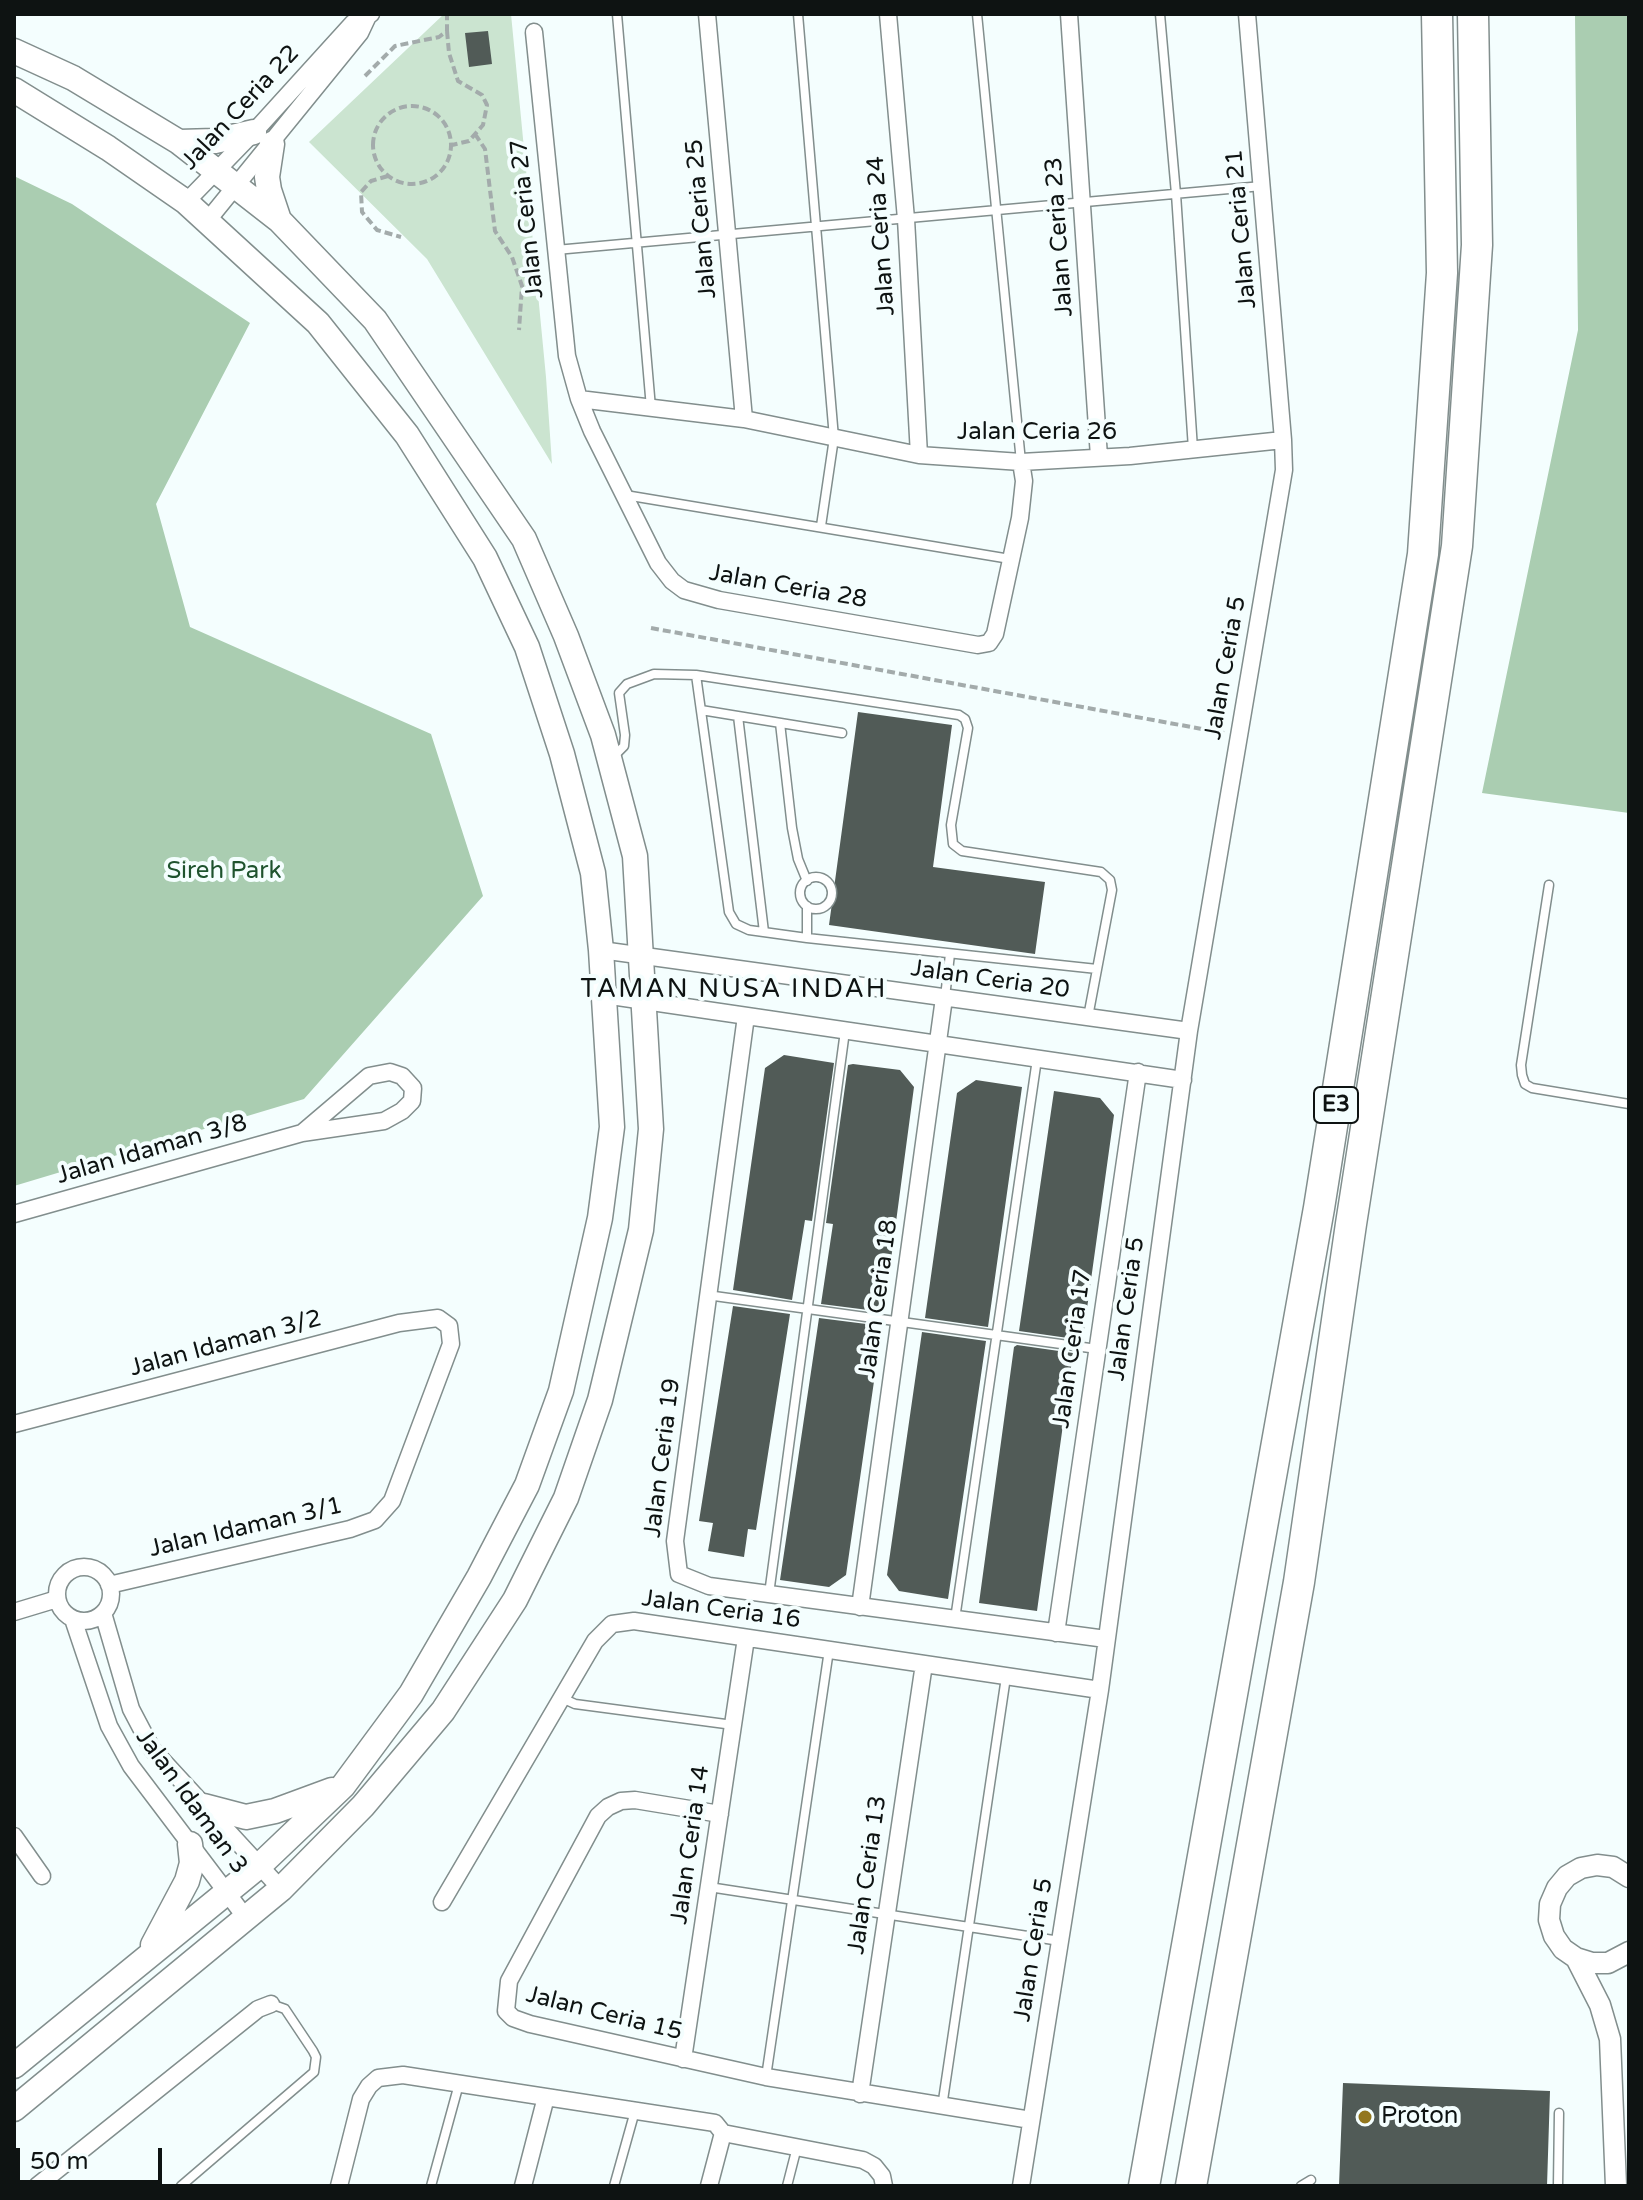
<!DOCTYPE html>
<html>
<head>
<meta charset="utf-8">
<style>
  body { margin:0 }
  #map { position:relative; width:1643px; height:2200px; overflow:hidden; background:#f4fefe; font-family:"Varela Round",sans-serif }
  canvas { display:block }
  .frame { position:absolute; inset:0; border:16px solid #0e1312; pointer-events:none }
  .scale { position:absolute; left:16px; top:2148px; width:146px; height:36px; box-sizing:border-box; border:4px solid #0e1312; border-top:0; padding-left:10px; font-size:24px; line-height:28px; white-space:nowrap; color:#0e1312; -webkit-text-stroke:6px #f4fefe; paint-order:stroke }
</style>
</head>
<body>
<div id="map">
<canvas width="1643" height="2200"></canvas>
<div class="frame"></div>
<div class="scale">50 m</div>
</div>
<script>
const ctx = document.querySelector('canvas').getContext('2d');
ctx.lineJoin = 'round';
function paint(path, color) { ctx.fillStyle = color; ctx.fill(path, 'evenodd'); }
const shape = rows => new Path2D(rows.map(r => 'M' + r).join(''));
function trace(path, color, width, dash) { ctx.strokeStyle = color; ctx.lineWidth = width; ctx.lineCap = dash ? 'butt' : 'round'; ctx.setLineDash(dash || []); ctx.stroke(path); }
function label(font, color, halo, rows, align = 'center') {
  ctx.font = font + ' "Varela Round",sans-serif'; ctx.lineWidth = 8; ctx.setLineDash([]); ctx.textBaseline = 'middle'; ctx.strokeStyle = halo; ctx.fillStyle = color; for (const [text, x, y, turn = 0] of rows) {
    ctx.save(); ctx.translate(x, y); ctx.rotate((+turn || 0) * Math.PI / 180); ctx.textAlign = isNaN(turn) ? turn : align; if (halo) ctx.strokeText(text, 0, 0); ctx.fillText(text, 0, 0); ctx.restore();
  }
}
paint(shape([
  [444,14,511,14,546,377,552,464,427,259,309,142]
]), '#cbe4d0');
paint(shape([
  [1575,14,1629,14,1629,813,1482,793,1578,330],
  [14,176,72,204,250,323,156,504,190,627,431,734,483,896,304,1099,14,1186]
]), '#aacdb1');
paint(shape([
  [488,31,492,64,469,67,465,33],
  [858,712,952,725,933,867,1045,882,1035,954,829,925],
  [784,1055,834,1063,812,1221,805,1220,792,1300,733,1290,765,1068],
  [853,1064,900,1070,914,1087,884,1312,821,1304,833,1224,826,1223,848,1065],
  [976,1080,1022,1087,988,1327,925,1318,957,1093],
  [1054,1091,1100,1098,1114,1115,1083,1337,1075,1336,1075,1339,1019,1331],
  [733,1306,790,1314,756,1530,748,1529,744,1557,708,1551,713,1523,699,1521],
  [819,1318,882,1326,846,1575,829,1587,780,1580],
  [922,1332,986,1341,948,1599,899,1591,887,1575],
  [1017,1345,1073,1353,1037,1611,979,1603,1014,1347],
  [1343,2083,1550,2091,1547,2186,1339,2186]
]), '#515b57');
const service = shape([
  [617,14,651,408],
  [798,14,834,438,821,526],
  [977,14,1021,462],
  [1160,14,1176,194,1193,449],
  [556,250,1262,186],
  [625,495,1010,559],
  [696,675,729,912,736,924,749,930,807,938,1097,969],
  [701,710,842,733],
  [738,716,764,932],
  [780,723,792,828,798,859,807,881],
  [614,756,624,746,625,735,619,693,627,684,654,674,696,675,959,715,965,719,968,728,951,825,953,844,962,851,1101,872,1110,880,1112,890,1088,1017],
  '800 893a16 16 0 1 1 32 0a16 16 0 1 1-32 0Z',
  [1549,885,1521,1065,1522,1075,1525,1084,1532,1088,1629,1104],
  [807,938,807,906],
  [945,997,950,954],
  [707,1295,1097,1349],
  [769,1594,845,1031],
  [955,1619,1037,1059],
  [562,1698,575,1704,733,1725],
  [709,1887,1060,1941],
  [766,2077,829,1650],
  [942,2107,1006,1677],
  [181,2186,314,2072,316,2057,313,2051,285,2009,271,2004],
  [431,2186,459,2084],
  [614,2186,635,2111],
  [787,2186,797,2147],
  [1301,2186,1311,2180],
  [1558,2186,1559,2113]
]);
const minor = shape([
  [707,14,744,419],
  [888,14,906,219,919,455],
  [1069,14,1099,457],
  [534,32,567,356,579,399],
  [186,202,254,132,353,23,371,14],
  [208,220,360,33,368,16],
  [1021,462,1024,481,1020,518,995,634,989,643,978,645,719,600,684,590,672,581,658,563,592,431,579,399,744,419,919,455,1021,462,1130,456,1283,440],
  [601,950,1189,1031],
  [604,995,1183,1080],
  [746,1016,675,1541,679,1574,709,1586,1106,1639],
  [14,1214,302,1133,384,1121,402,1111,412,1101,413,1088,402,1076,390,1072,369,1076,302,1133],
  [14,1424,399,1323,438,1318,449,1326,451,1344,392,1501,375,1520,350,1529,109,1585],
  '57 1594a27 27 0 1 1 54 0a27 27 0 1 1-54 0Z',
  [860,1607,944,998],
  [14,1612,57,1599],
  [103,1613,131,1709,152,1749,281,1889],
  [73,1619,109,1726,131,1766,246,1918],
  [1056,1633,1138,1072],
  [720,1814,635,1800,621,1801,608,1807,598,1816,509,1981,506,2011,513,2018,530,2024,766,2077,1031,2120],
  [14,1836,42,1876],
  [442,1902,595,1641,612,1624,634,1621,1100,1690],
  [683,2059,746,1638],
  [860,2094,924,1664],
  [37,2186,258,2009,271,2004],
  [339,2186,361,2099,369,2086,378,2078,403,2075,715,2123,723,2133,863,2160,874,2166,882,2176,884,2186],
  [523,2186,546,2097],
  [709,2186,723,2133],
  [1021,2186,1100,1690,1189,1031,1284,470,1283,440,1247,14]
]);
const tertiary = shape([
  [1629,1877,1613,1867,1597,1865,1581,1868,1567,1876,1557,1888,1550,1904,1549,1920,1554,1936,1563,1949,1576,1958,1592,1963,1608,1963,1629,1952],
  [1576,1958,1600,2005,1610,2039,1616,2186]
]);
const secondary = shape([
  [14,51,73,78,179,142,279,220,375,320,524,539,566,636,603,735,635,856,651,1129,641,1230,600,1400,566,1498,515,1600,443,1711,363,1806,281,1889,14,2109],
  [14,90,108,148,186,202,318,323,407,435,485,558,527,647,562,754,593,873,601,950,612,1127,600,1218,561,1391,527,1485,479,1577,411,1694,343,1786,259,1866,14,2066],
  [179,142,215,141,254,132],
  [272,144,267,177,269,190,279,220],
  [204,1806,246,1817,275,1811,332,1790],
  [153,1945,187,1881,192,1863,190,1844]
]);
const motorway = shape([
  [1144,2186,1319,1208,1423,554,1442,273,1437,14],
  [1191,2186,1299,1582,1351,1224,1457,546,1477,245,1473,14]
]);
trace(service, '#828e8d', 11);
trace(minor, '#828e8d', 19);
trace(tertiary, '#828e8d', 23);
trace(secondary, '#828e8d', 27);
trace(motorway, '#828e8d', 33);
trace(shape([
  [447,31,449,53,458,81,482,95,487,105,483,125,469,141,452,145],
  [365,76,395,46,439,37,447,31,447,14],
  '373 145a39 39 0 1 1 78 0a39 39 0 1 1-78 0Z',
  [475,134,485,149,495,231,512,257,522,286,519,330],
  [388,176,371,181,361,192,362,212,377,230,401,237],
  [651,628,1224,733]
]), '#a3abab', 4, [8, 4]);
trace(service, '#fff', 8);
trace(minor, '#fff', 16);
trace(tertiary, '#fff', 20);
trace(secondary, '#fff', 24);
trace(motorway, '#fff', 30);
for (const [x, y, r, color] of [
  [1365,2117,8,"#92761d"]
]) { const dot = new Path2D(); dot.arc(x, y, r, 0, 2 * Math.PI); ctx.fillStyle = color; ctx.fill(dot); trace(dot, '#f4fefe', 3); }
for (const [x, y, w] of [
  [1336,1105,44]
]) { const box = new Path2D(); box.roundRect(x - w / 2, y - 18, w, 36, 6); ctx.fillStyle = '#f4fefe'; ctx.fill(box); trace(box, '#0e1312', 2); }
label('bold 22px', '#0e1312', null, [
  ["E3",1336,1105]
]);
label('24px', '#0e1312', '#f4fefe', [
  ["Jalan Ceria 22",241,108,-47],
  ["Jalan Ceria 27",528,219,-96],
  ["Jalan Ceria 25",702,219,-95],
  ["Jalan Ceria 21",1242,229,-95],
  ["Jalan Ceria 24",882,236,-94],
  ["Jalan Ceria 23",1060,237,-94],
  ["Jalan Ceria 26",1037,433],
  ["Jalan Ceria 28",788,587,10],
  ["Jalan Ceria 5",1226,668,-80],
  ["Jalan Ceria 20",990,980,8],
  ["Jalan Idaman 3/8",152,1150,-16],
  ["Jalan Ceria 18",879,1299,-82],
  ["Jalan Ceria 5",1127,1309,-82],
  ["Jalan Idaman 3/2",226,1344,-15],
  ["Jalan Ceria 17",1073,1349,-82],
  ["Jalan Ceria 19",663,1458,-83],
  ["Jalan Idaman 3/1",246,1528,-13],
  ["Jalan Ceria 16",721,1610,8],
  ["Jalan Idaman 3",191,1802,54],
  ["Jalan Ceria 14",691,1845,-82],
  ["Jalan Ceria 13",868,1875,-82],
  ["Jalan Ceria 5",1034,1950,-81],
  ["Jalan Ceria 15",604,2014,14]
]);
label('24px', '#1e532e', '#f4fefe', [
  ["Sireh Park",224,872]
]);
label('24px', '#0e1312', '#f4fefe', [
  ["Proton",1381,2117]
], 'left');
ctx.letterSpacing = '2px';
label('26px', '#0e1312', '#f4fefe', [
  ["TAMAN NUSA INDAH",734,990]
]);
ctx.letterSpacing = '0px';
</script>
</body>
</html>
